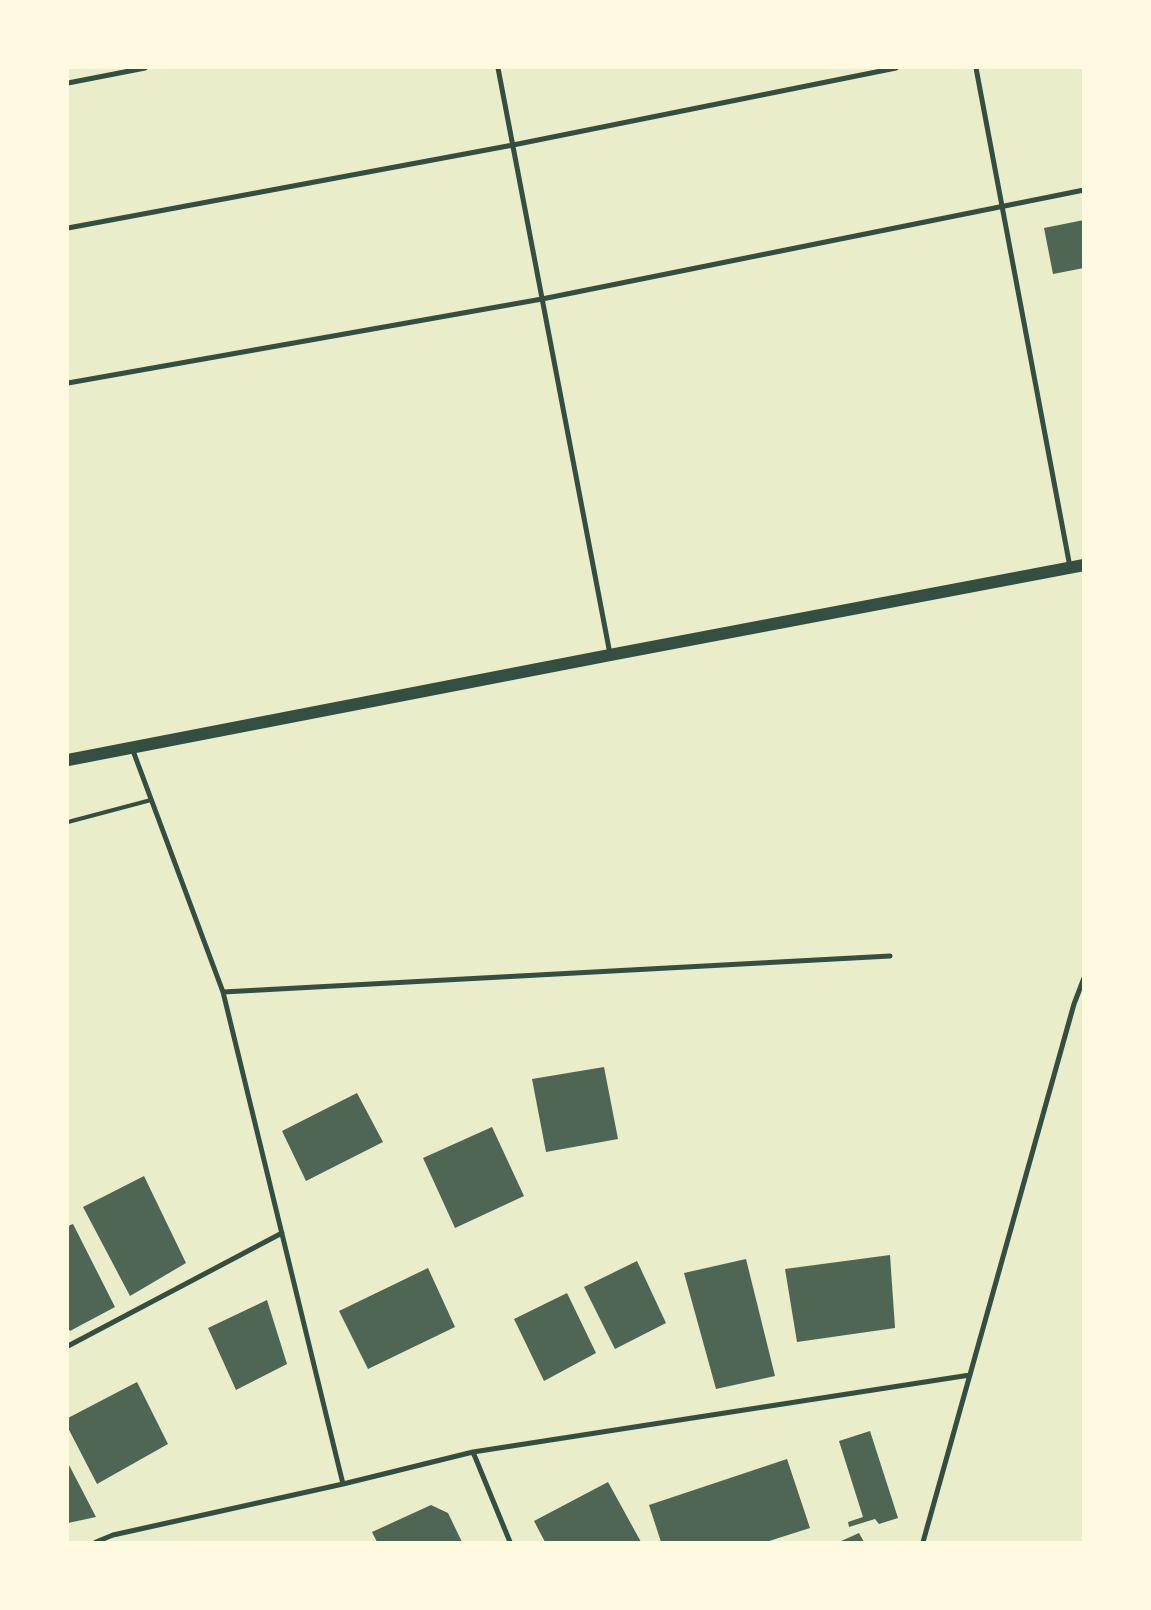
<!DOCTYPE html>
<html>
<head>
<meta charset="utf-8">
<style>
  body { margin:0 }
  #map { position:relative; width:1151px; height:1610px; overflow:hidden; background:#e9edc9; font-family:Overpass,sans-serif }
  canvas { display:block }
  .frame { position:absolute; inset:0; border:69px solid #fefae0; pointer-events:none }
</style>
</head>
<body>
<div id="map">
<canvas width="1151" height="1610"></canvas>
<div class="frame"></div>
</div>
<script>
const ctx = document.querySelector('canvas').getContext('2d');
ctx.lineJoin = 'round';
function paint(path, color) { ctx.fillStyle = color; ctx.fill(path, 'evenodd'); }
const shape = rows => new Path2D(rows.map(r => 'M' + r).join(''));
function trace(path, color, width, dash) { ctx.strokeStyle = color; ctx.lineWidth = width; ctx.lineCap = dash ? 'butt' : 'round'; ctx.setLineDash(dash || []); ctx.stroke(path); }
paint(shape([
  [1084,220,1084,268,1053,274,1044,228],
  [604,1067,618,1139,546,1152,532,1079],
  [357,1093,383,1142,306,1181,282,1131],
  [492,1127,524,1196,455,1228,423,1158],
  [144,1176,186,1263,130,1296,83,1207],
  [73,1224,115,1307,70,1331,68,1328,68,1226],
  [890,1255,895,1328,797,1342,785,1269],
  [746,1259,775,1376,716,1389,684,1273],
  [637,1261,666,1323,615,1349,584,1287],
  [428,1268,455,1327,368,1369,339,1311],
  [567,1293,596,1353,544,1381,514,1319],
  [267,1300,287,1364,236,1390,208,1328],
  [137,1382,168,1444,97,1484,68,1428,68,1418],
  [870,1431,898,1518,879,1524,875,1519,849,1527,848,1522,863,1517,839,1441],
  [787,1459,810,1528,766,1542,661,1542,649,1505],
  [68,1463,96,1517,68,1523],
  [608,1482,641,1542,545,1542,534,1521],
  [431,1505,448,1513,462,1542,377,1542,372,1532],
  [859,1533,864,1542,839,1542]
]), '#4f6655');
trace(shape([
  [68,822,151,800]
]), '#344e41', 4);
trace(shape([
  [498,68,610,654],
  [976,68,1070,567],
  [68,83,145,68],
  [68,228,513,145,896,68],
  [68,383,542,299,1084,190],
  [132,748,223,992,343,1484],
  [223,992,890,956],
  [68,1346,282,1233],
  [473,1452,510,1542],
  [96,1542,113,1535,343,1484,473,1452,970,1375],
  [923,1542,1074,1004,1084,978]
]), '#344e41', 5);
trace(shape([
  [68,760,610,655,1084,565]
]), '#344e41', 12);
</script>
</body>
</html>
